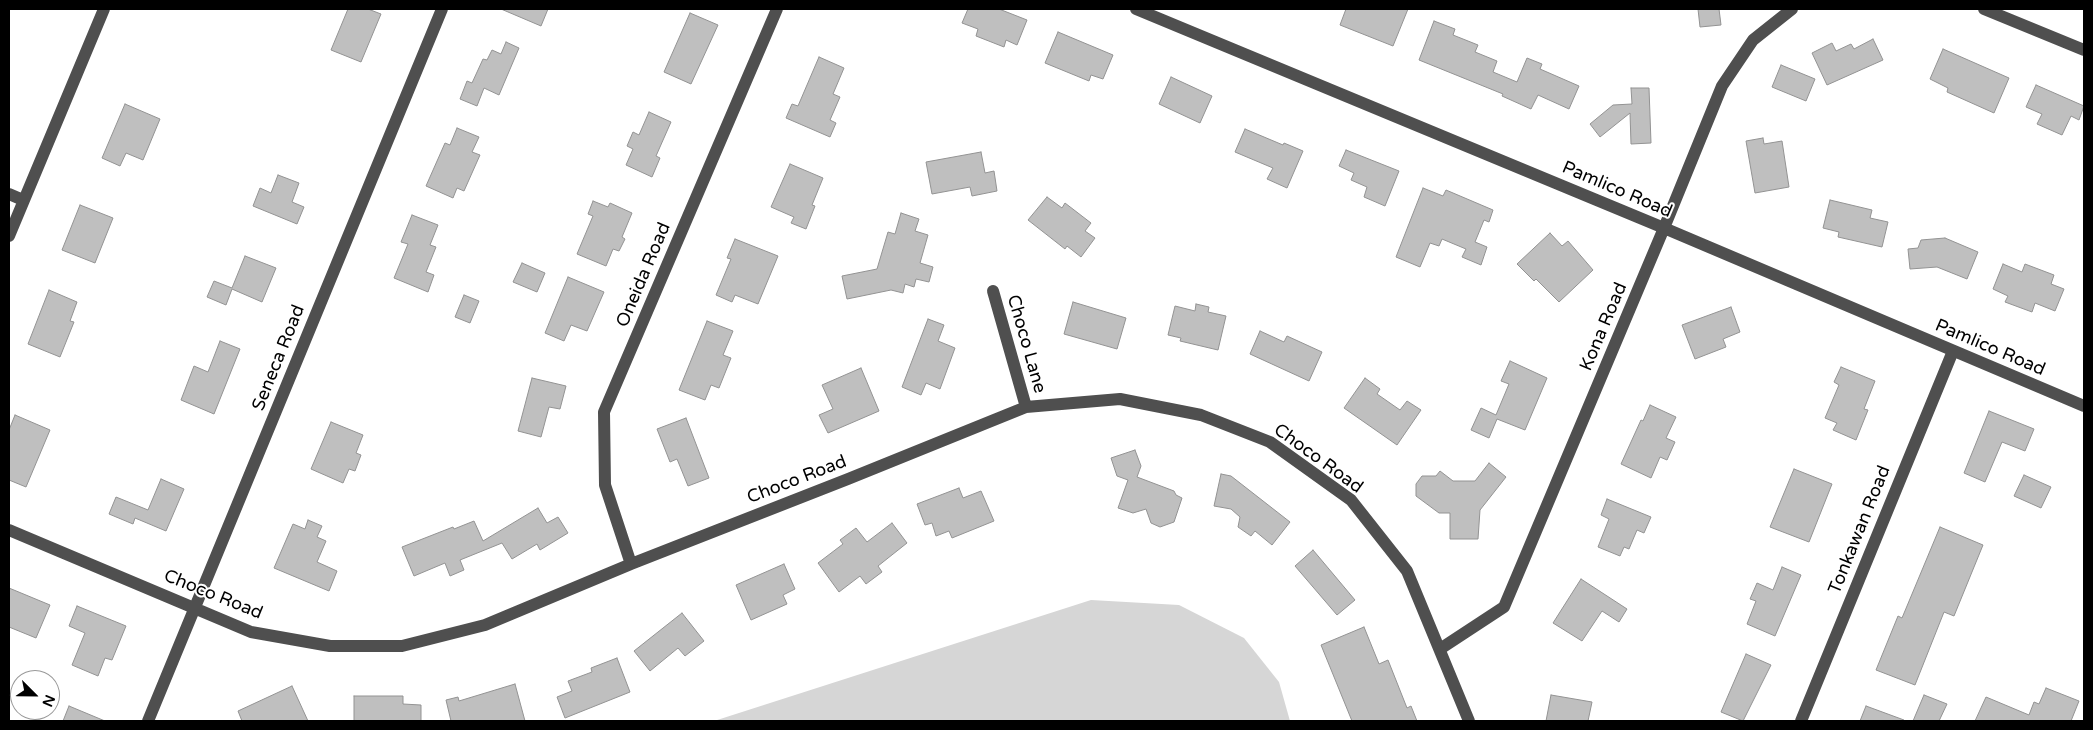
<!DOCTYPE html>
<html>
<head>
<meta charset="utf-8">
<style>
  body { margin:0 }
  #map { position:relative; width:2093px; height:730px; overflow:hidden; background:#fff; font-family:"Varela Round",sans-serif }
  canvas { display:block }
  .frame { position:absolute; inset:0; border:10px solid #000; pointer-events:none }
  .north { position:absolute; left:10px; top:670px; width:50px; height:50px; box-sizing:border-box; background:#fff; border:1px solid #999; border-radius:50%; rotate:113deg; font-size:14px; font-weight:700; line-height:20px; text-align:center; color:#000 }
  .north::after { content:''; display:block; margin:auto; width:18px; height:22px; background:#000; clip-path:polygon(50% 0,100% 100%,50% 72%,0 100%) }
</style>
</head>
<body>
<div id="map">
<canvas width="2093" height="730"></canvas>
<div class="frame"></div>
<div class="north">N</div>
</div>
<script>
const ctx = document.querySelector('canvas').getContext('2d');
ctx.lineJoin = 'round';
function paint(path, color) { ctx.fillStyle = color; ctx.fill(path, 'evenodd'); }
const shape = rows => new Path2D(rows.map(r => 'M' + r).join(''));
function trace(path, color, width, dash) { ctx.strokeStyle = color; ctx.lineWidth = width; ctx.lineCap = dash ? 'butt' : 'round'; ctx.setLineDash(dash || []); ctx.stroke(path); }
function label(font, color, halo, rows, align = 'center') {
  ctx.font = font + ' "Varela Round",sans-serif'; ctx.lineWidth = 4; ctx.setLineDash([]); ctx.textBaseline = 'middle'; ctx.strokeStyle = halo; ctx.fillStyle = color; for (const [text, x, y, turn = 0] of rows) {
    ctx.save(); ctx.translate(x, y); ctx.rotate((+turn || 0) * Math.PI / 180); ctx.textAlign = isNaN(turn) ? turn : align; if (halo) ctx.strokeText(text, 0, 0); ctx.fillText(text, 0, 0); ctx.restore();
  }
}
paint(shape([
  [1091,600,1179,605,1244,638,1279,682,1290,721,714,721]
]), '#d6d6d6');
const building = shape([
  [348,9,368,9,381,14,361,62,331,50,348,9],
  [501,9,548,9,541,26,501,9],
  [968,9,999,9,1027,20,1017,45,1006,40,1004,47,976,36,978,29,962,23,968,9],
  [1346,9,1408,9,1393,46,1340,25,1346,9],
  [1698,9,1719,9,1721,25,1700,27,1698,9],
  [690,13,718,25,691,84,664,72,690,13],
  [1434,21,1455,29,1453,35,1478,45,1475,52,1497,61,1493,72,1517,82,1527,58,1542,64,1540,69,1579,86,1569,109,1538,95,1531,109,1502,96,1503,94,1419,60,1434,21],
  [1058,32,1113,55,1103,79,1091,75,1089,81,1045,63,1058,32],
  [1873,39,1883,60,1827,85,1812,53,1832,43,1836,51,1851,44,1854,49,1873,39],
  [506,42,519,48,499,95,484,88,477,106,460,99,467,81,472,83,483,59,487,60,492,50,501,54,506,42],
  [1943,49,2009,78,1994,113,1947,92,1948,88,1930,79,1943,49],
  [819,57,844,68,833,94,840,97,830,120,836,123,830,137,786,118,792,104,798,106,819,57],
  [1781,65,1815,79,1806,101,1772,87,1781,65],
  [1171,77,1212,96,1200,123,1159,104,1171,77],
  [2036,85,2084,106,2079,120,2071,116,2062,135,2037,124,2042,114,2026,107,2036,85],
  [1631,88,1649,88,1651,143,1631,144,1630,113,1600,137,1590,124,1613,105,1632,104,1631,88],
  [125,104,160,119,143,160,126,153,120,166,102,158,125,104],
  [649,112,671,122,656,156,660,158,652,177,626,165,633,149,627,146,633,132,639,135,649,112],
  [457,128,479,137,472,152,480,155,464,191,457,188,453,198,426,186,445,143,450,145,457,128],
  [1245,129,1283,145,1284,143,1303,151,1287,188,1267,179,1273,168,1235,152,1245,129],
  [1763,138,1764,144,1782,141,1789,187,1755,193,1746,141,1763,138],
  [1346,150,1399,171,1385,206,1364,197,1367,187,1351,180,1354,173,1339,166,1346,150],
  [981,152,985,173,994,171,997,191,972,196,970,187,932,194,926,162,981,152],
  [790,164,823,178,812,205,815,206,806,229,791,223,794,217,771,207,790,164],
  [278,175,299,183,292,202,304,207,297,224,253,206,260,188,271,193,278,175],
  [1423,188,1443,196,1446,190,1493,210,1489,222,1484,220,1475,242,1487,247,1481,265,1462,257,1466,249,1442,239,1439,246,1430,243,1420,267,1396,257,1423,188],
  [1047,197,1062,208,1065,203,1091,223,1085,231,1095,238,1081,257,1067,246,1065,249,1028,220,1047,197],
  [1830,200,1872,210,1870,218,1888,222,1882,247,1838,237,1839,232,1823,228,1830,200],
  [593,201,608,207,610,203,632,213,622,237,625,239,619,251,613,249,606,266,577,254,593,216,588,214,593,201],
  [80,205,113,218,95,263,62,250,80,205],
  [901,213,919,219,915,231,928,235,920,263,933,267,929,282,916,279,914,287,905,284,903,293,891,290,847,299,842,276,877,269,888,232,895,234,901,213],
  [412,215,438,225,430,245,436,247,426,272,434,275,428,292,394,278,408,244,401,242,412,215],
  [1550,233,1562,246,1568,241,1593,270,1559,302,1536,279,1534,281,1517,264,1550,233],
  [1945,238,1978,252,1967,279,1937,267,1910,269,1908,249,1918,248,1921,240,1945,238],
  [735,239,778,256,758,304,735,295,732,302,716,295,731,259,727,258,735,239],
  [245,256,276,268,262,302,232,289,226,305,207,297,214,281,232,288,245,256],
  [522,263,545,273,537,292,513,282,522,263],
  [2003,264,2022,272,2025,264,2054,275,2051,284,2064,289,2055,311,2035,303,2032,312,2005,302,2008,296,1993,289,2003,264],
  [568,277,604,292,587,331,571,325,564,341,545,333,568,277],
  [49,290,77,302,70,321,74,322,60,357,28,344,49,290],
  [464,295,479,301,470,323,455,317,464,295],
  [1073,302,1126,318,1117,349,1064,334,1073,302],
  [1196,304,1209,307,1208,312,1226,316,1218,350,1180,341,1181,338,1168,335,1175,306,1195,311,1196,304],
  [1731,307,1740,332,1723,339,1726,347,1695,359,1682,325,1731,307],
  [928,319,944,325,938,341,955,348,940,389,926,383,921,395,902,387,928,319],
  [707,321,733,331,723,355,731,358,719,388,711,385,705,400,679,390,707,321],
  [1260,331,1284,342,1287,336,1322,352,1309,381,1250,354,1260,331],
  [220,341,240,349,214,414,181,400,194,366,208,372,220,341],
  [1510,361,1547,378,1525,430,1497,419,1489,438,1471,430,1481,408,1496,415,1509,384,1501,381,1510,361],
  [1841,367,1875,381,1864,409,1868,410,1856,440,1833,430,1837,423,1825,418,1839,385,1834,382,1841,367],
  [861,368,879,411,828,433,819,415,833,409,822,385,861,368],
  [532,378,566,386,560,409,549,407,541,437,518,431,532,378],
  [1365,378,1380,389,1377,394,1400,410,1407,401,1421,410,1397,445,1344,408,1365,378],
  [1650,405,1676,417,1666,438,1675,442,1667,460,1660,457,1651,478,1621,464,1641,420,1643,421,1650,405],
  [1989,411,2034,429,2025,451,2002,442,1985,482,1964,473,1989,411],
  [15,415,50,430,26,487,9,480,9,430,15,415],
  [686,418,709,478,688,486,677,459,670,462,657,429,686,418],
  [331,422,363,435,356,453,361,455,355,471,349,469,343,483,311,469,331,422],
  [1135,450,1141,466,1137,477,1174,491,1176,495,1182,498,1174,522,1160,527,1151,523,1146,509,1133,513,1118,508,1128,480,1117,476,1111,458,1135,450],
  [1489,463,1506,477,1480,510,1478,539,1450,539,1450,513,1439,513,1416,496,1416,484,1422,476,1436,476,1440,471,1453,481,1475,481,1489,463],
  [1794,469,1832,484,1809,542,1770,527,1794,469],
  [1221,474,1231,476,1290,522,1272,545,1255,531,1251,536,1238,527,1240,517,1231,509,1214,506,1221,474],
  [2024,475,2051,487,2041,508,2014,496,2024,475],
  [161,479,184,489,166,531,135,518,133,524,109,514,116,497,148,510,161,479],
  [959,488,963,498,981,491,994,521,952,538,949,531,936,536,932,523,925,525,917,504,959,488],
  [1607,499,1651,517,1644,533,1637,530,1629,549,1624,547,1620,556,1598,547,1609,519,1601,515,1607,499],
  [538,508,547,523,558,517,568,533,540,550,537,544,512,559,502,543,460,560,464,570,450,576,445,563,414,576,402,547,453,527,454,529,474,521,483,541,538,508],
  [308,520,322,526,317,537,326,541,317,562,337,571,329,591,274,568,293,524,305,529,308,520],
  [892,523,907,543,878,566,882,572,866,584,860,576,839,592,818,563,843,544,840,540,856,528,867,542,892,523],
  [1940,527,1983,545,1954,616,1944,612,1915,685,1876,670,1898,616,1902,618,1940,527],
  [1313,550,1355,600,1337,615,1295,566,1313,550],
  [784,564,795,589,783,595,787,604,751,620,736,585,784,564],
  [1782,567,1801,575,1775,636,1747,624,1756,601,1750,599,1757,583,1773,590,1782,567],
  [1581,579,1627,609,1619,622,1602,611,1582,641,1553,623,1581,579],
  [9,588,50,605,36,638,9,627,9,588],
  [77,606,126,626,112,660,105,658,98,676,72,665,85,633,69,626,77,606],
  [682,613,704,641,685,656,678,648,650,671,634,651,682,613],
  [1364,627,1379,664,1388,660,1407,708,1411,706,1417,721,1352,721,1321,645,1364,627],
  [1746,654,1771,665,1743,721,1721,712,1746,654],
  [617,658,630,692,565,718,557,697,572,691,568,681,592,672,591,668,617,658],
  [515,684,525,721,451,721,446,700,458,697,459,701,515,684],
  [292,686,308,721,242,721,238,711,292,686],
  [2046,688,2079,701,2071,721,1975,721,1986,697,2029,715,2034,702,2039,704,2046,688],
  [1551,695,1592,702,1588,721,1546,721,1551,695],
  [1924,695,1947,704,1939,721,1913,721,1924,695],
  [354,696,403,696,403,704,421,705,421,721,354,721,354,696],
  [69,706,105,721,63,721,69,706],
  [1866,706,1904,720,1903,721,1860,721,1866,706]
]);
paint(building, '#bfbfbf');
trace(building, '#939393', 1);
trace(shape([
  [1136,9,1664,228,2084,406],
  [1984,9,2084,50],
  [9,194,23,200],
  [9,236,104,9],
  [993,291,1026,407],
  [9,530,251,632,330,646,402,646,485,625,631,564,848,479,1026,407,1120,399,1201,415,1270,442,1351,500,1407,571,1469,721],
  [631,564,605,485,604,412,777,9],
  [1440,649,1504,607,1664,228,1722,86,1753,40,1792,9],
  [148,721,442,9],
  [1801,721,1953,351]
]), '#4f4f4f', 12);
label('18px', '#000', '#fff', [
  ["Pamlico Road",1617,190,23],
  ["Oneida Road",644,275,-67],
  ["Kona Road",1604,327,-67],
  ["Choco Lane",1026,344,74],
  ["Pamlico Road",1990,348,23],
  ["Seneca Road",279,358,-68],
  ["Choco Road",1318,459,36],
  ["Choco Road",797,480,-21],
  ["Tonkawan Road",1860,530,-68],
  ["Choco Road",213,595,22]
]);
</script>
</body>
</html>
